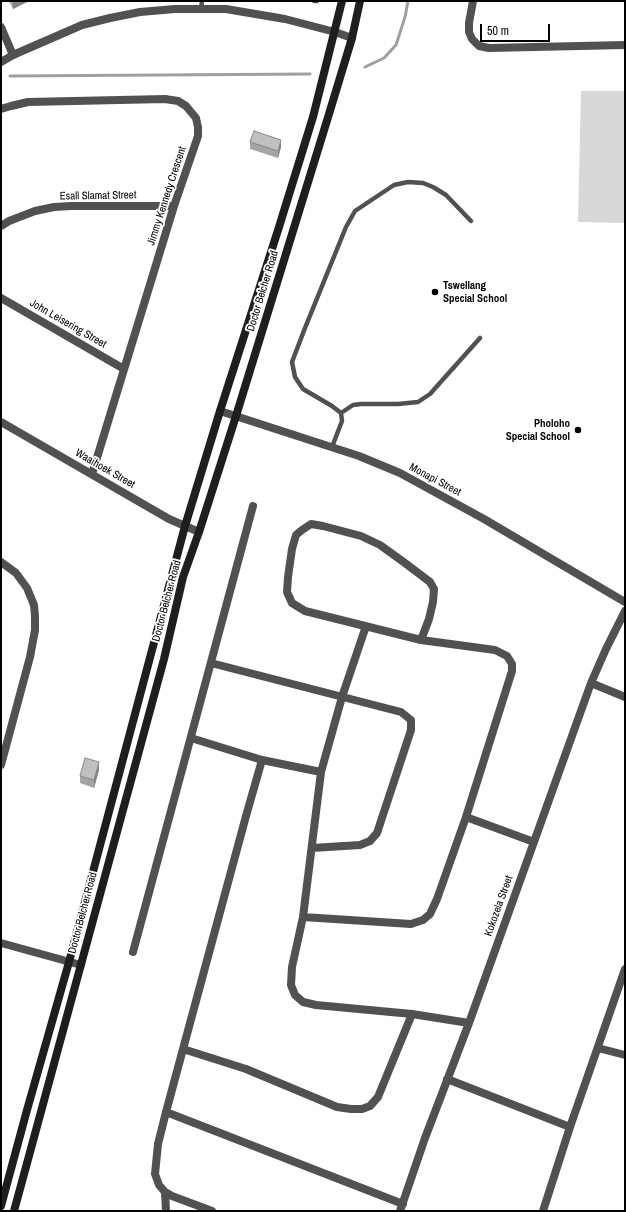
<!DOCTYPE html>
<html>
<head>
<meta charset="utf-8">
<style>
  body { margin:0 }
  #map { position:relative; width:626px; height:1212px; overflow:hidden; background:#fff; font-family:"Archivo Narrow",sans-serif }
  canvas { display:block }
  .frame { position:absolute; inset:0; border:2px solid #000; pointer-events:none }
  .scale { position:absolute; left:480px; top:24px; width:70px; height:18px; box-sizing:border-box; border:2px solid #000; border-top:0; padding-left:5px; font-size:12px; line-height:14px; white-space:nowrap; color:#000; -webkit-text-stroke:3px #fff; paint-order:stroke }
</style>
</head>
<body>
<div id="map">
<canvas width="626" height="1212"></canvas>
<div class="frame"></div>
<div class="scale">50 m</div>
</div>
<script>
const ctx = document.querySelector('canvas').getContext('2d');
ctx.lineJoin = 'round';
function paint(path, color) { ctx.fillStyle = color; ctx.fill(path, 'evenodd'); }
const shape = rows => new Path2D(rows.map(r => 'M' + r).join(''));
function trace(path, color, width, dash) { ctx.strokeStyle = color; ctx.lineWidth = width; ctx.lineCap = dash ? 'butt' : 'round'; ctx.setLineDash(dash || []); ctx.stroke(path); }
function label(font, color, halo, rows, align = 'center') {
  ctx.font = font + ' "Archivo Narrow",sans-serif'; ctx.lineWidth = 3.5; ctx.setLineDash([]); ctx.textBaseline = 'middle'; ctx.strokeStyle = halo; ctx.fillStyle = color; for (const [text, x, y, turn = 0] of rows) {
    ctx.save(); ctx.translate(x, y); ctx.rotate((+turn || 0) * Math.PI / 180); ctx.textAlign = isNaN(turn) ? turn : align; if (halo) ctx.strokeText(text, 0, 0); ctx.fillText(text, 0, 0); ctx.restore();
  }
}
paint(shape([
  [581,91,625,91,625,223,578,222]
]), '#d8d8d8');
trace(shape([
  [365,67,384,58,396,45,405,17,408,1],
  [10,76,310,74]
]), '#9f9f9f', 3);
trace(shape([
  [314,1,317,1],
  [201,9,202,1],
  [341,413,353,405,361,404,398,404,418,402,430,394,480,338],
  [332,447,342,421,341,413,332,406,303,389,295,377,292,362,305,328,346,227,355,211,394,185,408,182,423,183,433,187,446,195,471,221]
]), '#515151', 4.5);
trace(shape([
  [473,1,469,23,469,32,472,39,479,46,489,48,625,45],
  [1,27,13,55],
  [1,109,11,106,28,102,165,99,178,101,186,106,196,118,198,127,198,136,174,206,92,474],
  [1,226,9,221,35,211,54,207,71,206,174,206],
  [1,298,124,369],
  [1,422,169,519,199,532],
  [1,562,16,573,27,588,34,605,35,616,35,630,30,657,1,765],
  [366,626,342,697,321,772,303,917,292,967,291,985,295,995,303,1002,316,1005,412,1014,469,1023],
  [211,663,401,712,411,720,411,730,377,833,370,841,360,845,312,848],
  [591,683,625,697],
  [191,738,262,760,321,772],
  [466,817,534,842],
  [303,917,411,924,423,920,430,914,437,899,466,817,512,671,512,664,507,656,495,650,421,640,305,611,292,603,287,592,288,577,292,549,296,535,302,530,311,524,323,526,361,536,380,545,405,563,430,582,434,589,433,602,429,619,421,640],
  [1,943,81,965],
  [133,952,253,506],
  [598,1048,625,1055],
  [183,1049,246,1069,337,1107,351,1109,362,1109,370,1106,378,1097,412,1014],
  [447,1079,570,1127],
  [166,1112,403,1204],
  [165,1192,166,1211],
  [212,1211,172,1196,165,1192,159,1185,155,1174,158,1144,166,1112,246,816,262,760],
  [400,1211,425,1138,469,1023,591,683,606,649,625,611],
  [543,1211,570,1127,625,969]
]), '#515151', 8);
trace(shape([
  [1,62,13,55,82,25,110,18,140,12,175,9,226,9,285,19,335,32,352,38],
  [220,411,359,456,400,473,484,519,625,602]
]), '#515151', 8);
trace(shape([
  [1,1206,27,1110,69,962,185,526,220,411,279,227,313,117,342,1],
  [14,1211,164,659,183,577,199,532,236,416,329,114,352,38,360,1]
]), '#1e1e1e', 8);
paint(shape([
  [9,1,29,1,13,9],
  [250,142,281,147,278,158,250,149],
  [99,770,94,788,80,783,80,776]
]), '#a5a5a5');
paint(shape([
  [13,1,29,1,13,9],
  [281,140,281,147,278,158,278,151],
  [99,762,99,770,94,788,94,780]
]), '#868686');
const building = shape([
  [254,131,281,140,278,151,250,142,254,131],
  [85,758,99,762,94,780,80,776,85,758]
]);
paint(building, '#c0c0c0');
trace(building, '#868686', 1);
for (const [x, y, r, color] of [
  [435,292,4,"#000"],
  [578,430,4,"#000"]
]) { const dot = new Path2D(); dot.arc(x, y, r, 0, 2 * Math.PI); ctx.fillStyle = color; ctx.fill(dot); trace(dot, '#fff', 1.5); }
label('11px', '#000', '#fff', [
  ["Esall Slamat Street",98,196,-1],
  ["Jimmy Kennedy Crescent",167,196,-72],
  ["Doctor Belcher Road",263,291,-73],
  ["John Leisering Street",68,324,30],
  ["Waaihoek Street",105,469,30],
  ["Monapi Street",435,480,28],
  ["Doctor Belcher Road",167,601,-75],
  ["Kokozela Street",499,906,-70],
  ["Doctor Belcher Road",83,913,-75]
]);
label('bold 11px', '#000', '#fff', [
  ["Tswellang",443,286],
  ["Special School",443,299],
  ["Pholoho",570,424,"right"],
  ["Special School",570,437,"right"]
], 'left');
</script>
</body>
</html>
